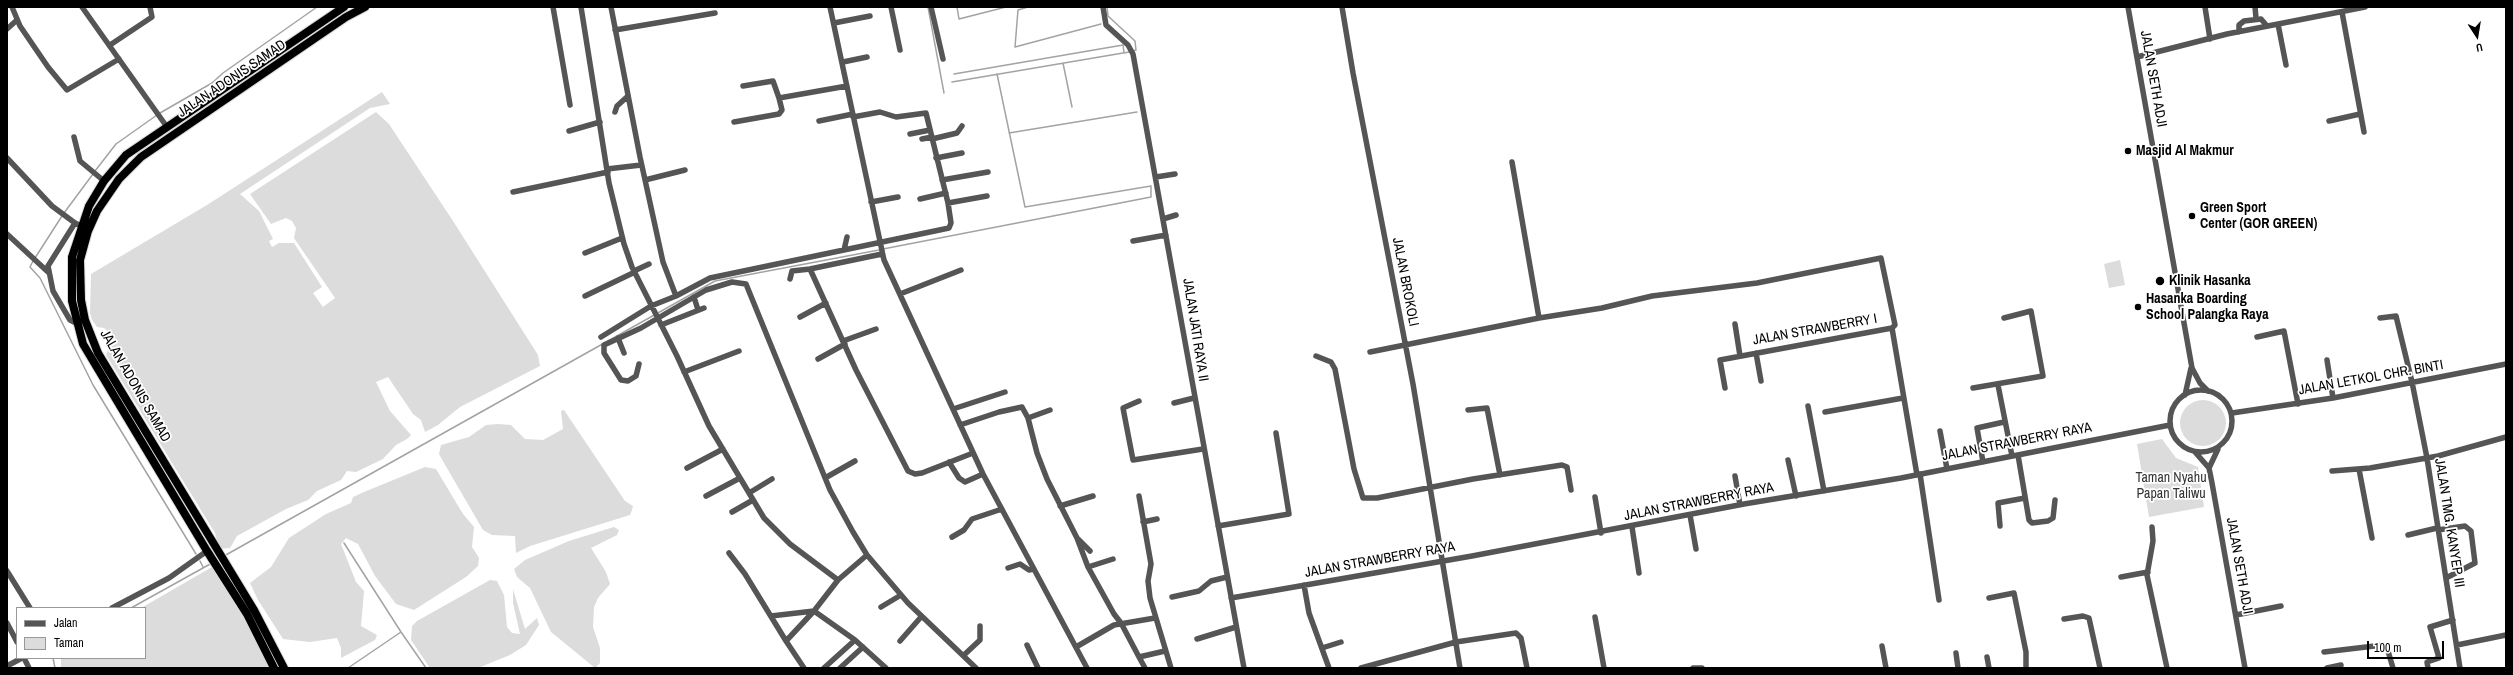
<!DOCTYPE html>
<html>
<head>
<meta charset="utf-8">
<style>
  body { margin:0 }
  #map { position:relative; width:2513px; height:675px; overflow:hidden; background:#fff; font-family:"Archivo Narrow",sans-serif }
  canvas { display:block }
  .frame { position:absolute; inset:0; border:8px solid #000; pointer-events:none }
  .legend { position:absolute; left:16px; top:607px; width:130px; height:52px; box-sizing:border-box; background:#fff; border:1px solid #999; margin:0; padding:5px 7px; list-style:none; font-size:12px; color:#000 }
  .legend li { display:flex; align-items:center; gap:8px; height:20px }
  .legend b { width:20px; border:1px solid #999 }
  .north { position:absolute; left:2457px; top:16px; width:40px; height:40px; -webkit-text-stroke:3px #fff; paint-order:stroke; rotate:168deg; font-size:11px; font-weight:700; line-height:16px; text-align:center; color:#000 }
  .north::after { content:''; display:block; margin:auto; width:14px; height:18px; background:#000; clip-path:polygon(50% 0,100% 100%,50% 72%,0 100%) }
  .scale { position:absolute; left:2367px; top:641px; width:77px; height:18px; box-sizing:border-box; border:2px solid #000; border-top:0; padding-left:5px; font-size:12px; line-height:14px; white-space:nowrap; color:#000; -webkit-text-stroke:3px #fff; paint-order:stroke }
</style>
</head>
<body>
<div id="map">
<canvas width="2513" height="675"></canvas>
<div class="frame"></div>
<ul class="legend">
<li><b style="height:5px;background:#555"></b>Jalan</li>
<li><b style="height:11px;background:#dcdcdc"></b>Taman</li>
</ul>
<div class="north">U</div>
<div class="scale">100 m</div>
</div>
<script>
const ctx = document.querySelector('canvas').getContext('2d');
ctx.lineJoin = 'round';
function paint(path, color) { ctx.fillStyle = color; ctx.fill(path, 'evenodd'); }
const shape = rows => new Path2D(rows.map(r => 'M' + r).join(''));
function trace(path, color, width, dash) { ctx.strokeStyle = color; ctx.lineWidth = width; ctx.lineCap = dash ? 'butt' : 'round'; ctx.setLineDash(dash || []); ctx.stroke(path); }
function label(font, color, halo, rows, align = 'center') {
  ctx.font = font + ' "Archivo Narrow",sans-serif'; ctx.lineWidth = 3.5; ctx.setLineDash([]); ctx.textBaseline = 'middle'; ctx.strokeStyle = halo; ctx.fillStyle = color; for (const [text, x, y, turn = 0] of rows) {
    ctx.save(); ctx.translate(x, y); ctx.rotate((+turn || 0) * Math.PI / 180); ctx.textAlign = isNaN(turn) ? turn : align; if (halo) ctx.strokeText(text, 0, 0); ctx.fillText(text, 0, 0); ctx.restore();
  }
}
paint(shape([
  [382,92,390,104,370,108,240,194,259,211,273,239,269,241,272,247,279,243,294,243,322,287,313,293,323,307,335,298,294,238,296,228,292,221,286,218,271,224,250,194,376,112,389,124,453,221,538,355,540,366,460,407,438,425,425,432,421,420,413,414,388,377,376,382,390,411,411,435,407,439,396,445,383,459,356,472,347,471,341,480,317,491,308,500,286,509,237,536,230,548,219,549,215,533,106,355,111,342,109,332,104,328,97,327,92,320,90,313,91,274,207,205],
  [2120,260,2125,285,2109,288,2104,264],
  '2180 423a23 23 0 1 1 46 0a23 23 0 1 1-46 0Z',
  [564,410,625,501,633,506,632,510,630,515,530,546,516,553,515,536,492,535,483,530,444,463,439,454,441,445,469,437,486,425,498,424,511,425,525,439,543,440,563,429,561,411],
  [2162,439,2176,458,2198,467,2204,507,2149,517,2137,444],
  [425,467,436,469,463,514,474,527,472,547,479,558,478,566,466,577,414,610,396,604,375,576,358,544,346,538,341,544,356,582,364,591,361,626,377,635,375,640,341,658,341,648,337,638,310,642,283,639,258,600,250,583,271,567,289,538,326,514,351,503,353,497,364,492],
  [614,527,619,530,617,535,591,548,606,572,610,584,598,598,594,607,593,627,600,648,600,663,595,668,551,632,530,588,517,577,514,569,525,560,569,541],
  [212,567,251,629,269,668,61,668,61,658,145,658,145,608,141,608],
  [490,580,497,581,504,595,507,627,512,633,520,634,513,603,513,589,525,629,537,618,539,625,526,645,510,655,478,668,430,668,411,640,412,626,417,621]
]), '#dcdcdc');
trace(shape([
  [928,7,944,93],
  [957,7,959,19,1006,7],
  [1028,7,1018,10,1015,47,1101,24],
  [1107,7,1108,16,1135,41,1136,50,1133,51],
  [1063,63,1072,107],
  [954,74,1123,45,1124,53,1129,52],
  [952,82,1123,53],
  [160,113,212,83,223,73,317,7],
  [1009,133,1137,112],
  [95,171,116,144,157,115],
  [64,213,93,174],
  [883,249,1151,197,1151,186,1025,207,997,74],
  [35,258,62,216],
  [33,261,30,267,40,278,93,385,196,554],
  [344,543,401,632],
  [224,556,715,281,879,250],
  [200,561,203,567],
  [131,608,212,563],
  [53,658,55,668],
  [348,668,401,632,426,668]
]), '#a3a3a3', 1.5);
const highway = shape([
  [274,668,247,614,207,551,83,344,72,301,72,257,89,206,104,181,126,155,344,7],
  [284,668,254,610,98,353,85,320,81,300,80,260,88,231,97,211,119,179,141,157,346,17,365,7]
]);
trace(highway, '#dbdbdb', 10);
trace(shape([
  [12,7,20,26,48,67,67,90,119,59],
  [82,7,167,127],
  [553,7,570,105],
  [581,7,609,183,624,244,632,267,677,356,709,426,764,518,790,544,838,580],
  [611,7,640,157,663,262,676,296],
  [830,7,884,260,983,474,1087,668],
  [891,7,900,50],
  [931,7,943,59],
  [1103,7,1106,25,1128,45,1133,54,1244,668],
  [1342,7,1353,73,1413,384,1460,668],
  [2128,7,2192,368,2200,383,2208,391],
  [2205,7,2210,39],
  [2255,7,2256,18],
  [2342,12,2364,132],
  [834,23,870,16],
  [2278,24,2286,65],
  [7,29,17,20],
  [615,30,715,13],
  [2239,32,2239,25,2244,21,2261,19,2267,26],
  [110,45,152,17,150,7],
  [2137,57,2227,34,2365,7],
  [843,62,867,57],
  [743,86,773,81,779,98,847,86],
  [615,112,617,106,628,96],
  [819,121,853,114],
  [2329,121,2360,114],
  [734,122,779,114,782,110,779,98],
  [569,131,600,122],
  [910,134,930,130],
  [74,137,80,161,104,181],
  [922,139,932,137],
  [932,139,957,133,962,126],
  [7,158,52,206,75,223],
  [936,158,962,153],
  [1512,162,1539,318],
  [607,169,641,165],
  [1156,177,1175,174],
  [645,180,685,170],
  [942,180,988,172],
  [513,192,608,172],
  [920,199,946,193],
  [871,202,898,197],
  [948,203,987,196],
  [1163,219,1176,215],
  [7,234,48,272],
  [1133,241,1166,235],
  [844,250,847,237],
  [585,253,622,238],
  [882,254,810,269,856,370,908,471,915,474,922,473,973,453],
  [634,271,649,264],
  [790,279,792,271,810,269],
  [900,294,961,270],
  [585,296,635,272],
  [694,297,698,310],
  [800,317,826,303],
  [2380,318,2396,316,2412,382,2427,458,2460,668],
  [76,323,70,320,53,291,48,266,75,223,81,226],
  [1735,324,1740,356],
  [661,325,704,308],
  [601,337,651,306,676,296,710,278,949,228,951,223,948,203,926,113,896,117,880,112,853,117],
  [2257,337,2284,331,2298,404],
  [618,338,624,353],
  [843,341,876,329],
  [1370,352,1539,318,1602,308,1652,296,1757,283,1881,258,1895,325,1892,328],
  [1756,353,1761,381],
  [1316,356,1331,362,1335,369,1354,469,1363,498,1377,498,1473,479,1562,465,1567,467,1571,490],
  [818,359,845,344],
  [2327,360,2333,398],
  [639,364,636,376,628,381,621,380,604,353,604,345,641,328,706,290,732,282,746,284,830,490,853,532,867,555,908,603,976,668],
  [684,372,739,351],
  [1998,385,2012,456],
  [1725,388,1720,360,1892,328,1917,475],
  [1973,388,2043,376,2031,311,2004,318],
  '2170 421a31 31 0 1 1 62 0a31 31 0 1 1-62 0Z',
  [2185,395,2191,368],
  [1139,401,1123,408,1133,460,1203,449],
  [1174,403,1194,398],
  [1808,406,1824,491],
  [953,409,1005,392],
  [1468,410,1487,408,1500,475],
  [1825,412,1903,398],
  [2232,413,2333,398,2506,364],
  [1028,418,1050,410],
  [960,425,999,412,1022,407,1028,418,1037,453,1047,479,1077,538,1088,567,1114,614,1121,623,1139,657,1165,651],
  [1940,431,1947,469],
  [2195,452,2209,468,2212,483,2245,668],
  [2018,455,2029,520,2032,523,2048,521,2053,518,2055,500],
  [1788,460,1796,496],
  [949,462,959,478,965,482,983,474],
  [1983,462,1977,428,2004,422],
  [687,468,723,449],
  [2209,468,2218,449],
  [2359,469,2372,538],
  [2332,471,2370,468,2438,456,2506,437],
  [1920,474,1939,600],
  [1735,476,1740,505],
  [825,478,855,461],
  [749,493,772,479],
  [706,496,740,478],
  [1139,496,1151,564,1148,581,1150,598,1171,668],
  [1595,497,1601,533],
  [1060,506,1093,496],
  [732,512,753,500],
  [1690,515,1696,549],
  [1143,522,1157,519],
  [1218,526,1289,514,1276,433],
  [2000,526,1998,503,2025,498],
  [1632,527,1639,573],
  [2152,527,2153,541,2147,575,2167,668],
  [2438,530,2465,526,2471,531,2475,563,2446,578],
  [2408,535,2437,528],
  [952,537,964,530,972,519,1002,509],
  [1077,538,1090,551],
  [729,553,745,574,786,641],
  [1088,567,1113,559],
  [1008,568,1020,564,1029,570,1034,569],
  [7,571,30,608],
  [2121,577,2148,572],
  [1304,585,1309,613,1329,668],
  [1172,597,1199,591,1211,581,1227,577],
  [1231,598,1472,556,1744,504,1901,478,2170,425],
  [1989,598,2014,593,2026,652,2026,668],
  [881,607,901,595],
  [112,608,169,578,207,551],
  [2236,615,2281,606],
  [771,616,814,611,855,640],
  [1595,617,1604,668],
  [2064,619,2083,616,2089,618,2100,668],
  [7,623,17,642],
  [1197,639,1236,627],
  [900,641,921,617],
  [1027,645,1038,668],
  [2457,645,2506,635],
  [1882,646,1886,668],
  [1076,647,1114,625,1155,618],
  [1322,648,1341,642],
  [2324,652,2383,645,2388,651,2393,668],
  [1956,653,1958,668],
  [964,655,980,640,980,626],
  [1139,657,1145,668],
  [1987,657,1989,668],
  [24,658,29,668],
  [7,666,22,658],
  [804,668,786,641,814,611,838,580,867,555],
  [824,668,855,640,886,668],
  [840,668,863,647],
  [1361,668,1456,642,1516,633,1521,638,1527,668],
  [1693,668,1702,668],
  [2327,668,2341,665],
  [2428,668,2427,662,2439,658,2430,627,2453,620]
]), '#555', 5.5);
trace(highway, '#000', 8);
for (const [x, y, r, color] of [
  [2128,151,4,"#000"],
  [2192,216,4,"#000"],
  [2160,281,5,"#000"],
  [2138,307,4,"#000"]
]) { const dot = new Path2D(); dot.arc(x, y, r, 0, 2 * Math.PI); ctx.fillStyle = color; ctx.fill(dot); trace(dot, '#fff', 1.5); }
label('14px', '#000', '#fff', [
  ["JALAN ADONIS SAMAD",232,79,-34],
  ["JALAN SETH ADJI",2153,79,80],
  ["JALAN BROKOLI",1405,282,79],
  ["JALAN JATI RAYA II",1195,330,81],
  ["JALAN STRAWBERRY I",1815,330,-10],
  ["JALAN LETKOL CHR. BINTI",2371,378,-10],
  ["JALAN ADONIS SAMAD",135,386,60],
  ["JALAN STRAWBERRY RAYA",2017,442,-11],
  ["JALAN STRAWBERRY RAYA",1699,502,-11],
  ["JALAN TMG. KANYEP III",2449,523,81],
  ["JALAN STRAWBERRY RAYA",1380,560,-10],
  ["JALAN SETH ADJI",2239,566,80]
]);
label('bold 14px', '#000', '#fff', [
  ["Masjid Al Makmur",2136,151],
  ["Green Sport",2200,208],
  ["Center (GOR GREEN)",2200,224],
  ["Klinik Hasanka",2169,281],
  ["Hasanka Boarding",2146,299],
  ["School Palangka Raya",2146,315]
], 'left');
label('14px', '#333', '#fff', [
  ["Taman Nyahu",2171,478],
  ["Papan Taliwu",2171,494]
]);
</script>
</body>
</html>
